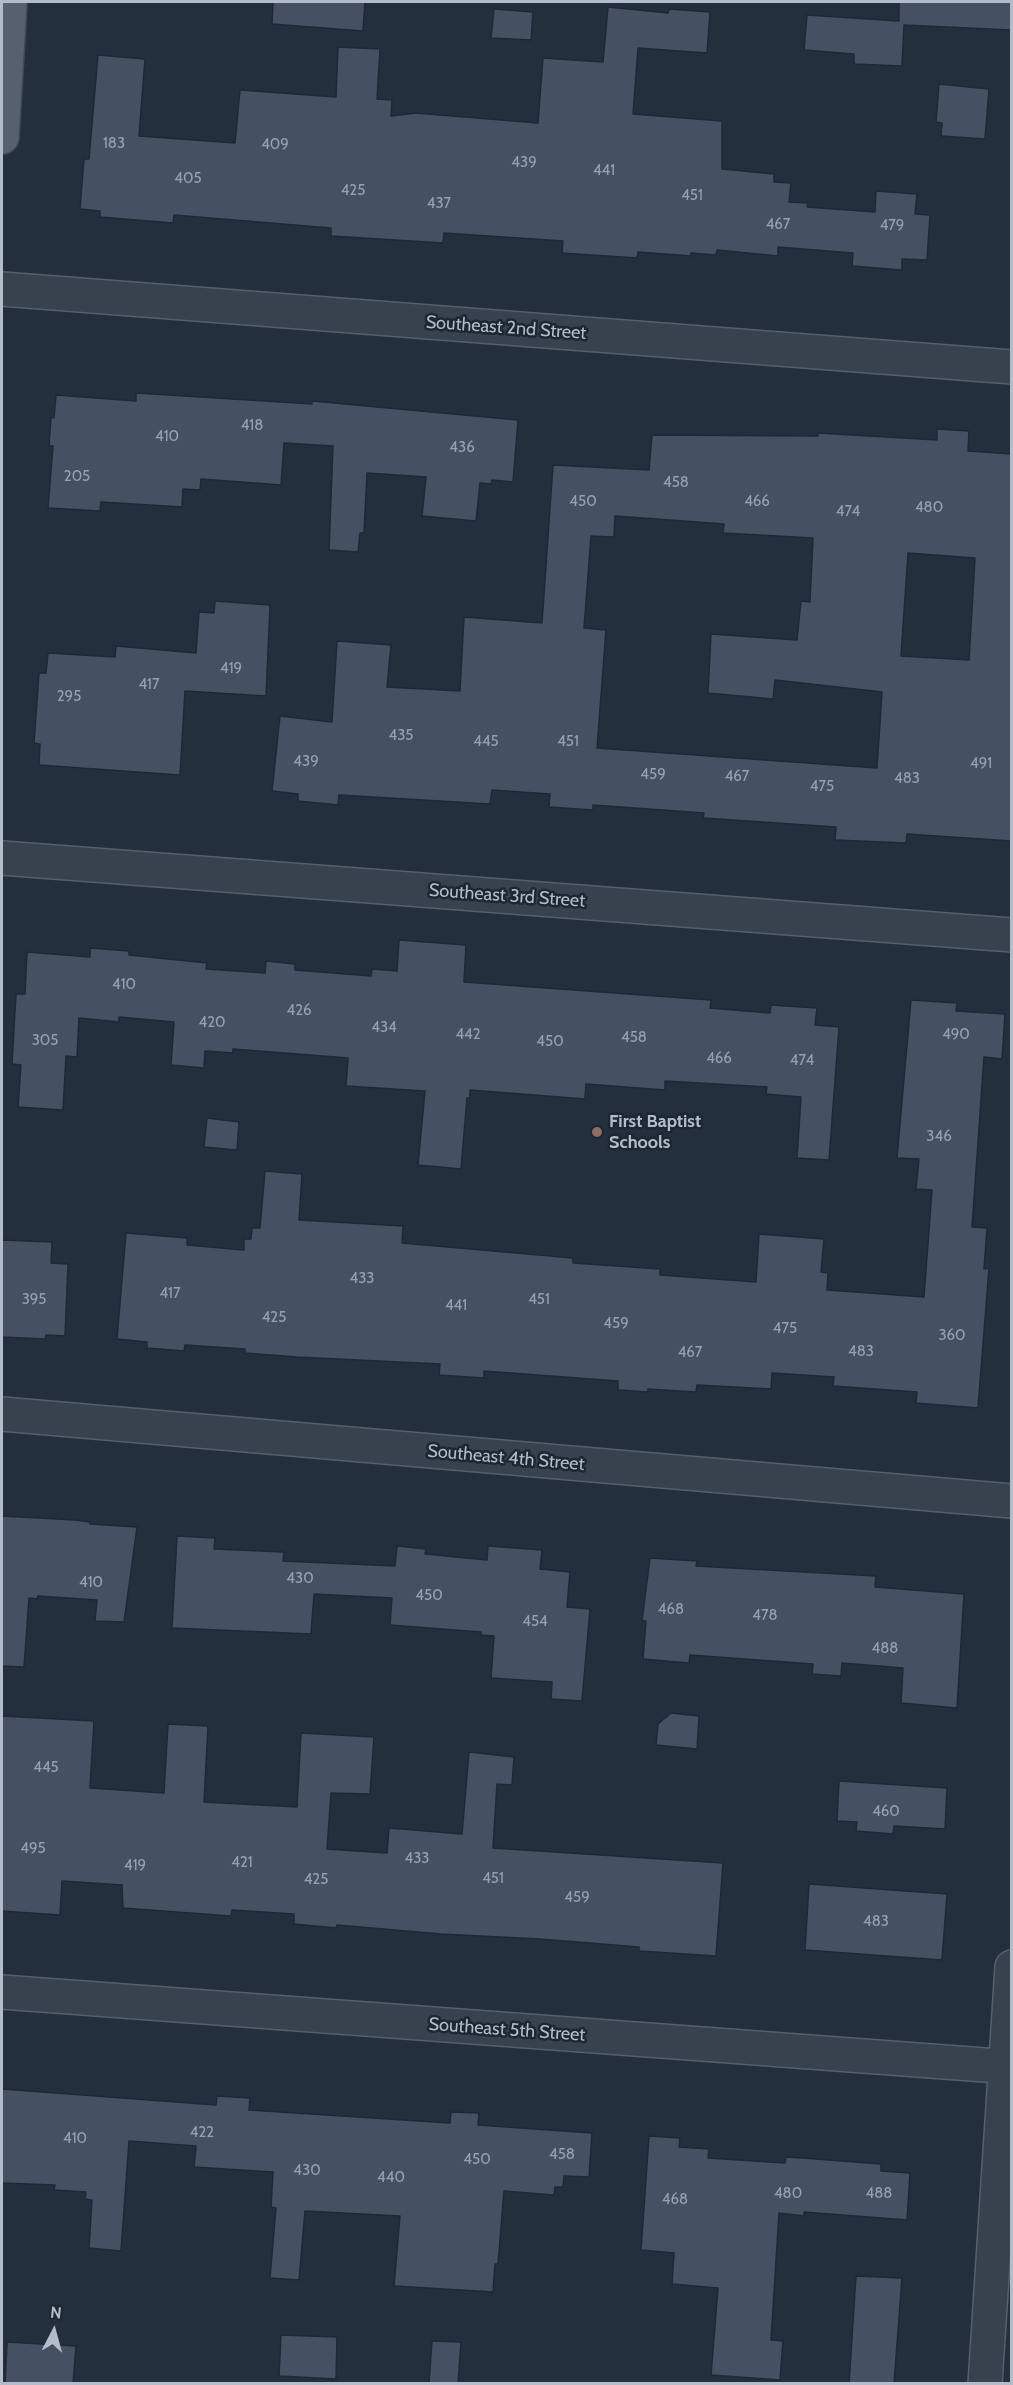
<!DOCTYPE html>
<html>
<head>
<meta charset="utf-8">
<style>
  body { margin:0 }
  #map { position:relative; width:1013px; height:2385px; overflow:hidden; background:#242f3e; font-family:Cabin,sans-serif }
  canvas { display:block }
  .frame { position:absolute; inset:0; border:3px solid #b4bcc9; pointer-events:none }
  .north { position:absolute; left:24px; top:2301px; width:60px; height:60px; -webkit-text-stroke:4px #1d2633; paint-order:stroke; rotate:6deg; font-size:16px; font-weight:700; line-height:24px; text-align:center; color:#b4bcc9 }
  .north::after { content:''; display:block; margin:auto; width:21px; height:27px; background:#b4bcc9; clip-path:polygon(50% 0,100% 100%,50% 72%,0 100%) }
</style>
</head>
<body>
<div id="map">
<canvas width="1013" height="2385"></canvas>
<div class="frame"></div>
<div class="north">N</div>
</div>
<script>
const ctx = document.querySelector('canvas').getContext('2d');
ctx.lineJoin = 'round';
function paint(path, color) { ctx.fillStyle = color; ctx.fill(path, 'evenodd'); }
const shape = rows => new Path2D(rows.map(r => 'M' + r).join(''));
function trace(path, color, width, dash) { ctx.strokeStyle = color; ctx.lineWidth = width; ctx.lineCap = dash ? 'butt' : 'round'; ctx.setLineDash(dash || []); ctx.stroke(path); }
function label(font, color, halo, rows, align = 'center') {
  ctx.font = font + ' Cabin,sans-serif'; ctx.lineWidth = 5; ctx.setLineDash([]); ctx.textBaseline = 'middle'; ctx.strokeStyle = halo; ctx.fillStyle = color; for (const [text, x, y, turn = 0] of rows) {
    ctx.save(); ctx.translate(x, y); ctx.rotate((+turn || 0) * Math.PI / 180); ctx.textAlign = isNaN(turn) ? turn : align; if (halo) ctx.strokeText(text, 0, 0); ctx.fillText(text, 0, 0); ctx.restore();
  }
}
const building = shape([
  [273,2,365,2,363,31,272,24,273,2],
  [899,2,1011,2,1011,30,904,25,902,66,854,64,854,54,804,50,807,15,899,21,899,2],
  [608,7,668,13,669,9,710,12,707,53,638,48,633,114,722,121,722,169,774,174,774,182,791,183,789,202,808,203,807,207,875,212,876,191,917,194,915,214,930,215,927,260,902,259,902,270,852,266,853,253,778,247,778,256,717,250,716,255,691,253,691,256,638,252,637,258,562,253,563,241,444,233,443,243,331,236,331,228,174,215,173,223,100,217,100,211,80,209,84,159,89,159,98,55,145,59,139,136,235,143,240,90,336,97,338,47,380,49,377,99,392,100,391,116,416,113,538,123,543,58,603,62,608,7],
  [494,9,533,12,531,40,491,38,494,9],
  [939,84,989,89,985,139,941,136,942,123,936,122,939,84],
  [136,393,312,404,312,401,518,420,513,482,492,480,491,484,480,483,476,521,422,516,426,477,367,473,364,533,360,533,358,552,329,550,333,446,284,443,281,485,201,479,200,490,183,489,182,507,101,502,100,511,48,508,53,446,49,446,51,417,54,418,56,395,136,401,136,393],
  [937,429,969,431,968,451,1011,454,1011,841,907,834,906,843,835,840,836,827,703,818,704,813,593,805,593,810,549,807,550,794,492,790,490,804,339,795,338,805,298,801,298,794,272,791,280,716,332,722,337,641,391,645,387,687,460,691,464,617,542,623,553,465,649,470,652,435,818,436,818,433,937,440,937,429],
  [615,516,724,524,723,533,813,538,810,602,801,601,797,640,711,634,708,693,773,699,775,680,882,692,877,768,597,748,606,630,584,628,591,536,614,537,615,516],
  [908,553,975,558,969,660,901,656,908,553],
  [215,601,270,605,266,696,185,691,180,775,39,765,40,744,34,743,39,673,46,673,48,653,115,657,116,646,196,653,199,612,214,613,215,601],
  [399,940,466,945,464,982,711,1000,710,1008,770,1013,771,1005,817,1008,815,1025,839,1027,829,1160,797,1158,801,1097,766,1094,767,1087,665,1081,665,1090,586,1084,585,1099,470,1090,470,1098,467,1098,461,1169,418,1165,425,1091,346,1086,348,1058,233,1049,233,1053,205,1051,204,1068,171,1065,174,1022,119,1017,119,1022,79,1018,77,1057,66,1056,63,1110,18,1107,21,1065,12,1064,16,994,25,994,27,952,90,957,90,948,129,951,129,955,207,963,206,969,265,973,266,961,295,964,295,970,371,976,372,969,397,971,399,940],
  [911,1000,957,1003,956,1011,1005,1014,1002,1059,984,1057,972,1227,987,1228,984,1269,989,1268,978,1408,916,1403,917,1392,833,1386,834,1377,772,1373,771,1389,697,1385,696,1392,648,1389,648,1392,618,1390,618,1381,484,1371,484,1378,439,1375,440,1364,297,1357,245,1353,245,1349,185,1345,184,1351,147,1348,147,1342,117,1339,126,1233,187,1238,187,1245,244,1250,244,1239,251,1239,252,1228,260,1228,265,1171,302,1174,299,1220,403,1226,402,1243,573,1258,573,1263,660,1269,660,1275,756,1282,759,1234,824,1239,821,1272,828,1273,827,1290,924,1297,932,1190,916,1189,919,1159,897,1158,911,1000],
  [207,1118,239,1122,237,1150,204,1147,207,1118],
  [2,1240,52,1242,51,1263,68,1264,65,1336,46,1335,45,1339,2,1337,2,1240],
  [2,1516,75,1520,90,1522,90,1524,137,1527,124,1622,95,1621,97,1600,38,1596,37,1599,29,1598,24,1667,2,1666,2,1516],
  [177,1536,215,1538,214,1549,284,1552,283,1561,395,1566,397,1546,426,1549,425,1554,487,1560,488,1546,542,1550,540,1569,570,1572,567,1607,590,1609,582,1701,551,1699,552,1682,491,1678,494,1636,481,1635,481,1632,390,1625,392,1598,314,1594,311,1634,172,1628,177,1536],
  [650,1558,697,1561,696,1566,876,1576,875,1587,964,1594,957,1708,901,1703,903,1668,842,1663,841,1676,812,1674,813,1664,690,1655,689,1663,643,1659,646,1621,642,1621,650,1558],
  [671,1713,699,1716,697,1749,656,1745,658,1724,671,1713],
  [2,1716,94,1721,90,1788,164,1793,168,1724,208,1726,204,1802,297,1807,301,1733,374,1737,370,1794,331,1793,327,1849,387,1853,389,1828,462,1834,469,1752,514,1757,512,1785,497,1784,493,1848,723,1863,716,1956,639,1951,639,1947,540,1939,441,1934,337,1925,336,1928,294,1924,294,1914,232,1910,231,1916,123,1908,122,1885,62,1881,60,1915,2,1911,2,1716],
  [839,1781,947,1788,945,1829,894,1826,893,1834,856,1831,857,1822,837,1821,839,1781],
  [809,1884,947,1894,942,1960,805,1950,809,1884],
  [2,2089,216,2105,217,2096,250,2098,249,2110,450,2123,451,2112,479,2113,478,2125,592,2133,589,2177,564,2176,563,2187,555,2187,554,2195,504,2191,498,2264,495,2264,493,2292,394,2286,400,2216,305,2211,299,2280,270,2278,276,2208,271,2207,273,2172,194,2167,196,2146,129,2141,121,2251,89,2248,92,2200,85,2199,86,2192,54,2190,55,2185,2,2183,2,2089],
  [649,2136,680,2138,679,2147,709,2149,708,2158,785,2163,786,2157,803,2158,881,2164,881,2171,910,2173,907,2220,804,2212,804,2216,779,2213,771,2340,783,2341,780,2380,711,2375,718,2288,672,2284,674,2253,641,2250,649,2136],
  [856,2276,902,2278,894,2384,849,2384,856,2276],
  [281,2335,337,2337,336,2379,279,2376,281,2335],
  [432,2341,461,2342,458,2384,429,2384,432,2341],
  [7,2342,76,2346,73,2384,5,2384,7,2342]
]);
paint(building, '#455162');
trace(building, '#1f2835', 1.5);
const minor = shape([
  [2,289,1012,367],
  [2,858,1012,935],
  [2,1414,1012,1501],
  [2,1992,1012,2067],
  [985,2384,1012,1967]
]);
const major = shape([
  [2,137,10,2]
]);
trace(minor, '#565f6c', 36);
trace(major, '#414a57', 36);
trace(minor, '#38414e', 33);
trace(major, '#56606e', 33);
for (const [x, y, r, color] of [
  [597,1132,6,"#8d6e63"]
]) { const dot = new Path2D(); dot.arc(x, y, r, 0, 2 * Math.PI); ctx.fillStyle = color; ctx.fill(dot); trace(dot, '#1d2633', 2); }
label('15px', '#98a1af', null, [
  ["183",114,144],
  ["409",275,145],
  ["439",524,163],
  ["441",604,171],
  ["405",188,179],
  ["425",353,191],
  ["451",692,196],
  ["437",439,204],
  ["467",778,225],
  ["479",892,226],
  ["418",252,426],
  ["410",167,437],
  ["436",462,448],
  ["205",77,477],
  ["458",676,483],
  ["450",583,502],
  ["466",757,502],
  ["480",929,508],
  ["474",848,512],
  ["419",231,669],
  ["417",149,685],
  ["295",69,697],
  ["435",401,736],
  ["445",486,742],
  ["451",568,742],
  ["439",306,762],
  ["491",981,764],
  ["459",653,775],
  ["467",737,777],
  ["483",907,779],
  ["475",822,787],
  ["410",124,985],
  ["426",299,1011],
  ["420",212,1023],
  ["434",384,1028],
  ["442",468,1035],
  ["490",956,1035],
  ["458",634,1038],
  ["305",45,1041],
  ["450",550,1042],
  ["466",719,1059],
  ["474",802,1061],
  ["346",939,1137],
  ["433",362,1279],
  ["417",170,1294],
  ["395",34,1300],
  ["451",539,1300],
  ["441",456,1306],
  ["425",274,1318],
  ["459",616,1324],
  ["475",785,1329],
  ["360",952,1336],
  ["483",861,1352],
  ["467",690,1353],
  ["430",300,1579],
  ["410",91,1583],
  ["450",429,1596],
  ["468",671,1610],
  ["478",765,1616],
  ["454",535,1622],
  ["488",885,1649],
  ["445",46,1768],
  ["460",886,1812],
  ["495",33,1849],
  ["433",417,1859],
  ["421",242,1863],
  ["419",135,1866],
  ["451",493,1879],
  ["425",316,1880],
  ["459",577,1898],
  ["483",876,1922],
  ["422",202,2133],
  ["410",75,2139],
  ["458",562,2155],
  ["450",477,2160],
  ["430",307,2171],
  ["440",391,2178],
  ["480",788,2194],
  ["488",879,2194],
  ["468",675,2200]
]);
label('18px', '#b4bcc9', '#1d2633', [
  ["Southeast 2nd Street",506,328,4],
  ["Southeast 3rd Street",507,896,4],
  ["Southeast 4th Street",506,1458,5],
  ["Southeast 5th Street",507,2030,4]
]);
label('bold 18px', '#b4bcc9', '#1d2633', [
  ["First Baptist",609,1122],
  ["Schools",609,1143]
], 'left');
</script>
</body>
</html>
